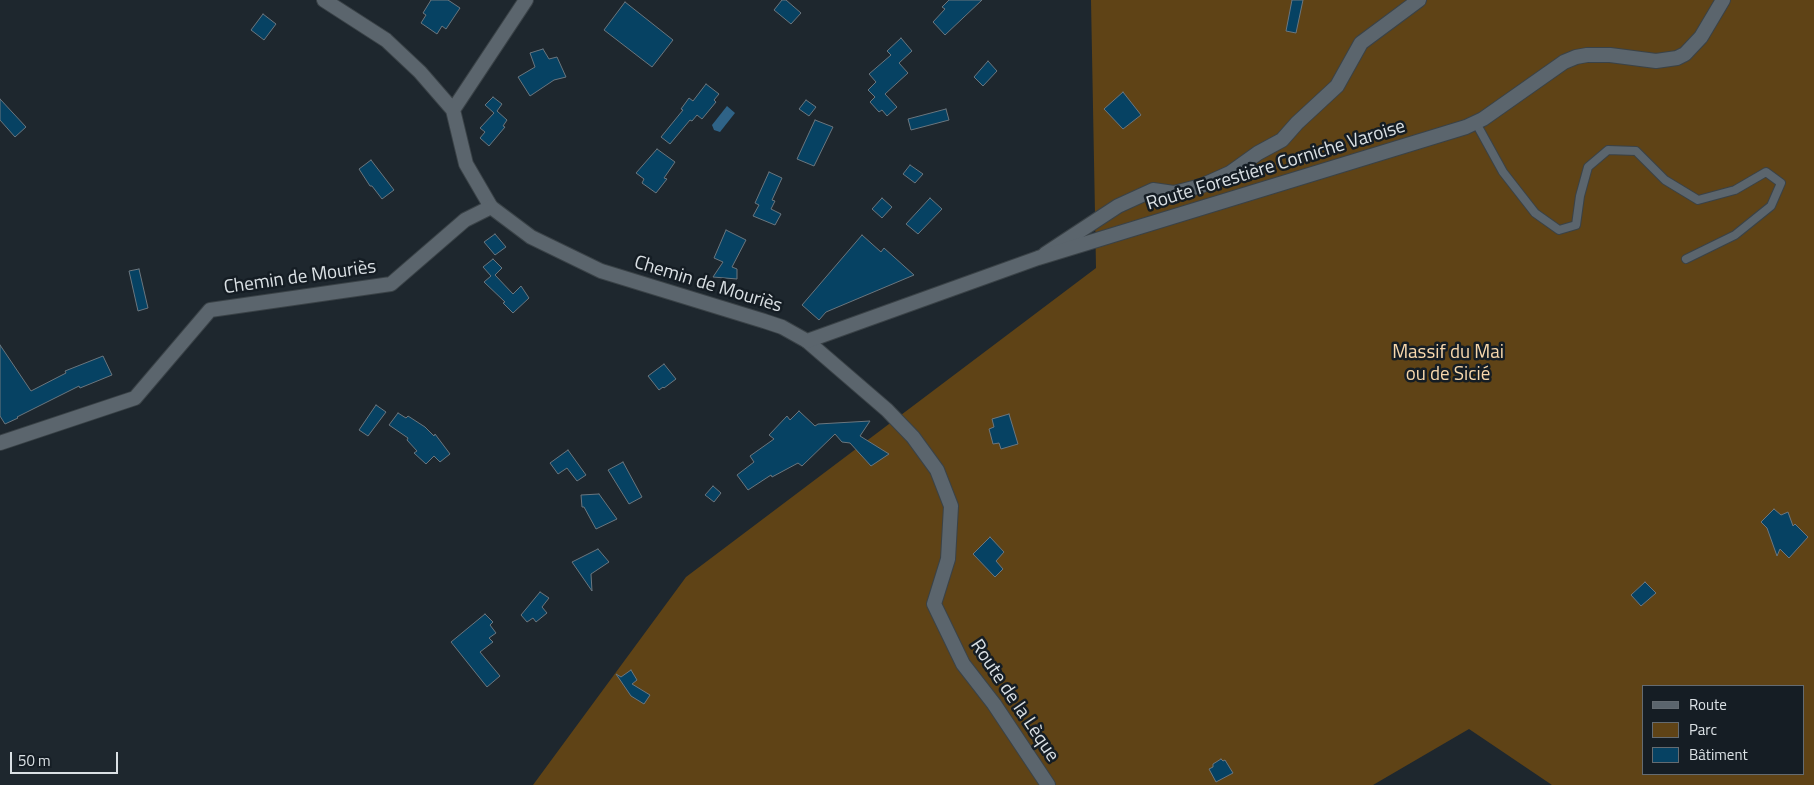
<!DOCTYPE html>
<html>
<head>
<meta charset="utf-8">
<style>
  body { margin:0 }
  #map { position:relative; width:1814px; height:785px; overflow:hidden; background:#1e272e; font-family:"Titillium Web",sans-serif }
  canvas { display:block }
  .legend { position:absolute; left:1642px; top:685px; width:162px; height:90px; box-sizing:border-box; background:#151d24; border:1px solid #646b71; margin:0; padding:6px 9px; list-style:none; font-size:15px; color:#dae0e4 }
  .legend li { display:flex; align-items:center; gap:10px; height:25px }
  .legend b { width:25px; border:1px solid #646b71 }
  .scale { position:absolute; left:10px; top:752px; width:108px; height:22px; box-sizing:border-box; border:2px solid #dae0e4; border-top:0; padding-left:6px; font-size:15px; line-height:18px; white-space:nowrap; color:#dae0e4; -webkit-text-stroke:4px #151d24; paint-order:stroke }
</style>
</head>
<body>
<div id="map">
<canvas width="1814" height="785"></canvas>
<ul class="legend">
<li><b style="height:6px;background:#5b656d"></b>Route</li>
<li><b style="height:14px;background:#5f4316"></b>Parc</li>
<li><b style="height:14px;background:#064263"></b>Bâtiment</li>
</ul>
<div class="scale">50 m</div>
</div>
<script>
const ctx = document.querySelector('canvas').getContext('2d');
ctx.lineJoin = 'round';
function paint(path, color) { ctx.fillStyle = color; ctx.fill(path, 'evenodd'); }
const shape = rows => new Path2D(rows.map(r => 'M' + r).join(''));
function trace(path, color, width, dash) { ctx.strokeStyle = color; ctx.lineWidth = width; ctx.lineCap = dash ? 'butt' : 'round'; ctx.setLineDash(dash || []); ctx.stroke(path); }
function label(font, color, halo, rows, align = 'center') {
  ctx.font = font + ' "Titillium Web",sans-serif'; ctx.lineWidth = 5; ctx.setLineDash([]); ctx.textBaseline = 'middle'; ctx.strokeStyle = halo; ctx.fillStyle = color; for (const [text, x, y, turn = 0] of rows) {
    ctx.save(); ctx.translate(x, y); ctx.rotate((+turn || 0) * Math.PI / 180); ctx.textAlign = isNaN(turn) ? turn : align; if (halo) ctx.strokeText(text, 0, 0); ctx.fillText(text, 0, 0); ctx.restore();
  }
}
paint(shape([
  [1091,0,1814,0,1814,785,1552,785,1469,729,1373,785,533,785,686,577,1096,268],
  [1643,686,1803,686,1803,774,1643,774]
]), '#5f4316');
paint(shape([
  [727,106,735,113,720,132,714,130,712,125]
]), '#2f6387');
const building = shape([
  [431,0,448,0,460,8,446,29,442,26,437,34,421,23,426,15,423,13,431,0],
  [782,0,786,0,801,13,791,24,774,10,782,0],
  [949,0,982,0,945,35,933,22,945,9,942,7,949,0],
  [1292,0,1303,0,1296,33,1286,31,1292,0],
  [625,2,673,40,652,67,604,30,625,2],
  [263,14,276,24,264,40,251,30,263,14],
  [901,38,912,51,899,63,908,73,885,94,897,107,887,116,882,110,879,112,870,102,875,97,868,90,876,82,869,74,891,55,887,51,901,38],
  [543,49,549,59,557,57,566,77,554,80,530,96,518,77,535,67,530,53,543,49],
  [988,61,997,71,983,86,974,77,988,61],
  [706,84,719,94,714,100,716,102,702,119,697,115,692,121,690,120,670,144,661,137,683,110,681,109,689,98,693,101,706,84],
  [1123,92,1141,115,1123,129,1104,109,1123,92],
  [493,97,502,104,497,111,507,120,503,126,505,127,489,146,480,138,485,132,480,128,494,113,485,105,493,97],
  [0,99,26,127,15,137,0,120,0,99],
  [806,100,816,107,809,116,799,109,806,100],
  [946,109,949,120,911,130,908,119,946,109],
  [815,120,833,127,814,166,797,159,815,120],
  [657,149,675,162,664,178,667,179,656,193,642,183,644,179,636,173,657,149],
  [371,160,394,190,382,199,372,186,370,186,359,169,371,160],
  [910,165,923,174,915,183,903,174,910,165],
  [769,172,782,178,772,200,775,201,771,209,781,214,775,225,753,216,759,205,755,203,769,172],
  [882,198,892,207,882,218,872,209,882,198],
  [930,198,942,209,918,234,906,224,930,198],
  [726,230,746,240,732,267,737,269,737,279,713,277,723,262,714,258,726,230],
  [495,234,506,247,495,255,484,242,495,234],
  [862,235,881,252,884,248,914,275,826,312,819,320,802,305,862,235],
  [493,259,502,268,495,275,513,294,521,286,529,298,513,313,503,303,505,302,484,282,491,276,483,267,493,259],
  [139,269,148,308,138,311,129,271,139,269],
  [0,345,31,391,66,373,65,371,103,356,112,375,80,388,79,386,17,417,18,418,5,424,0,416,0,345],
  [664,364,676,379,664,388,663,387,659,390,648,376,664,364],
  [376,405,386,412,368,436,359,430,376,405],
  [799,411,815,426,818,424,870,421,860,436,889,454,871,466,850,443,842,442,835,434,802,466,798,463,772,477,771,475,748,490,737,475,754,462,750,456,774,439,769,435,787,416,790,420,799,411],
  [398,413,406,418,408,416,425,427,434,436,435,434,450,454,440,462,434,456,426,464,414,453,417,451,407,440,408,438,389,425,398,413],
  [1009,414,1018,444,1001,449,999,443,993,444,989,429,994,427,992,419,1009,414],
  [568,450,586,475,577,481,567,468,558,474,550,463,568,450],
  [623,462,642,497,629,504,608,470,623,462],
  [713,486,721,493,714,502,705,495,713,486],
  [599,494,617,519,596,529,584,507,582,507,581,495,599,494],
  [1774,509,1781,515,1788,512,1793,526,1795,524,1808,537,1789,558,1780,549,1777,556,1767,528,1761,522,1774,509],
  [990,537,1004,552,996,561,1003,569,995,577,973,554,990,537],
  [598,549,609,562,591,574,592,591,572,562,598,549],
  [1645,582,1656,593,1641,606,1631,595,1645,582],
  [540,592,549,598,542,607,547,613,536,622,533,618,527,622,521,615,540,592],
  [485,614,493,622,490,625,496,633,489,638,493,642,480,652,500,676,487,687,451,642,485,614],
  [631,670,637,680,632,684,650,695,644,704,631,696,616,674,621,677,631,670],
  [1221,759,1223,761,1225,760,1233,773,1216,782,1209,769,1213,767,1213,764,1221,759]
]);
paint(building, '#064263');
trace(building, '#6b767e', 1);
const service = shape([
  [1476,123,1503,172,1535,213,1559,230,1576,225,1580,196,1588,167,1608,150,1636,151,1665,180,1698,200,1735,190,1766,172,1781,183,1771,206,1735,235,1686,259]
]);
const minor = shape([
  [324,0,386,40,420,72,453,110,466,164,491,207],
  [453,110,526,0],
  [1045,254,1118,206,1153,190,1174,193,1201,186,1230,173,1258,153,1282,140,1297,123,1337,86,1361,43,1419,0],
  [807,341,887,410,913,437,937,470,951,506,948,559,934,604,963,664,994,704,1048,785]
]);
const tertiary = shape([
  [0,443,135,398,210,310,391,284,465,220,491,207,531,237,601,271,764,321,782,327,807,341,1038,258,1466,127,1483,119,1564,62,1576,57,1587,55,1610,55,1656,61,1677,58,1685,54,1701,37,1723,0]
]);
trace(service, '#3a4247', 10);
trace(minor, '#3a4247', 16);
trace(tertiary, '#3a4247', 16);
trace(service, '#5b656d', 8);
trace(minor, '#5b656d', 14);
trace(tertiary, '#5b656d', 14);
label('19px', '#dae0e4', '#151d24', [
  ["Route Forestière Corniche Varoise",1276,166,-17],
  ["Chemin de Mouriès",300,278,-8],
  ["Chemin de Mouriès",708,285,17],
  ["Route de la Lèque",1014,701,56]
]);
label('19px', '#f8d8ad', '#151d24', [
  ["Massif du Mai",1448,353],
  ["ou de Sicié",1448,375]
]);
</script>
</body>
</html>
